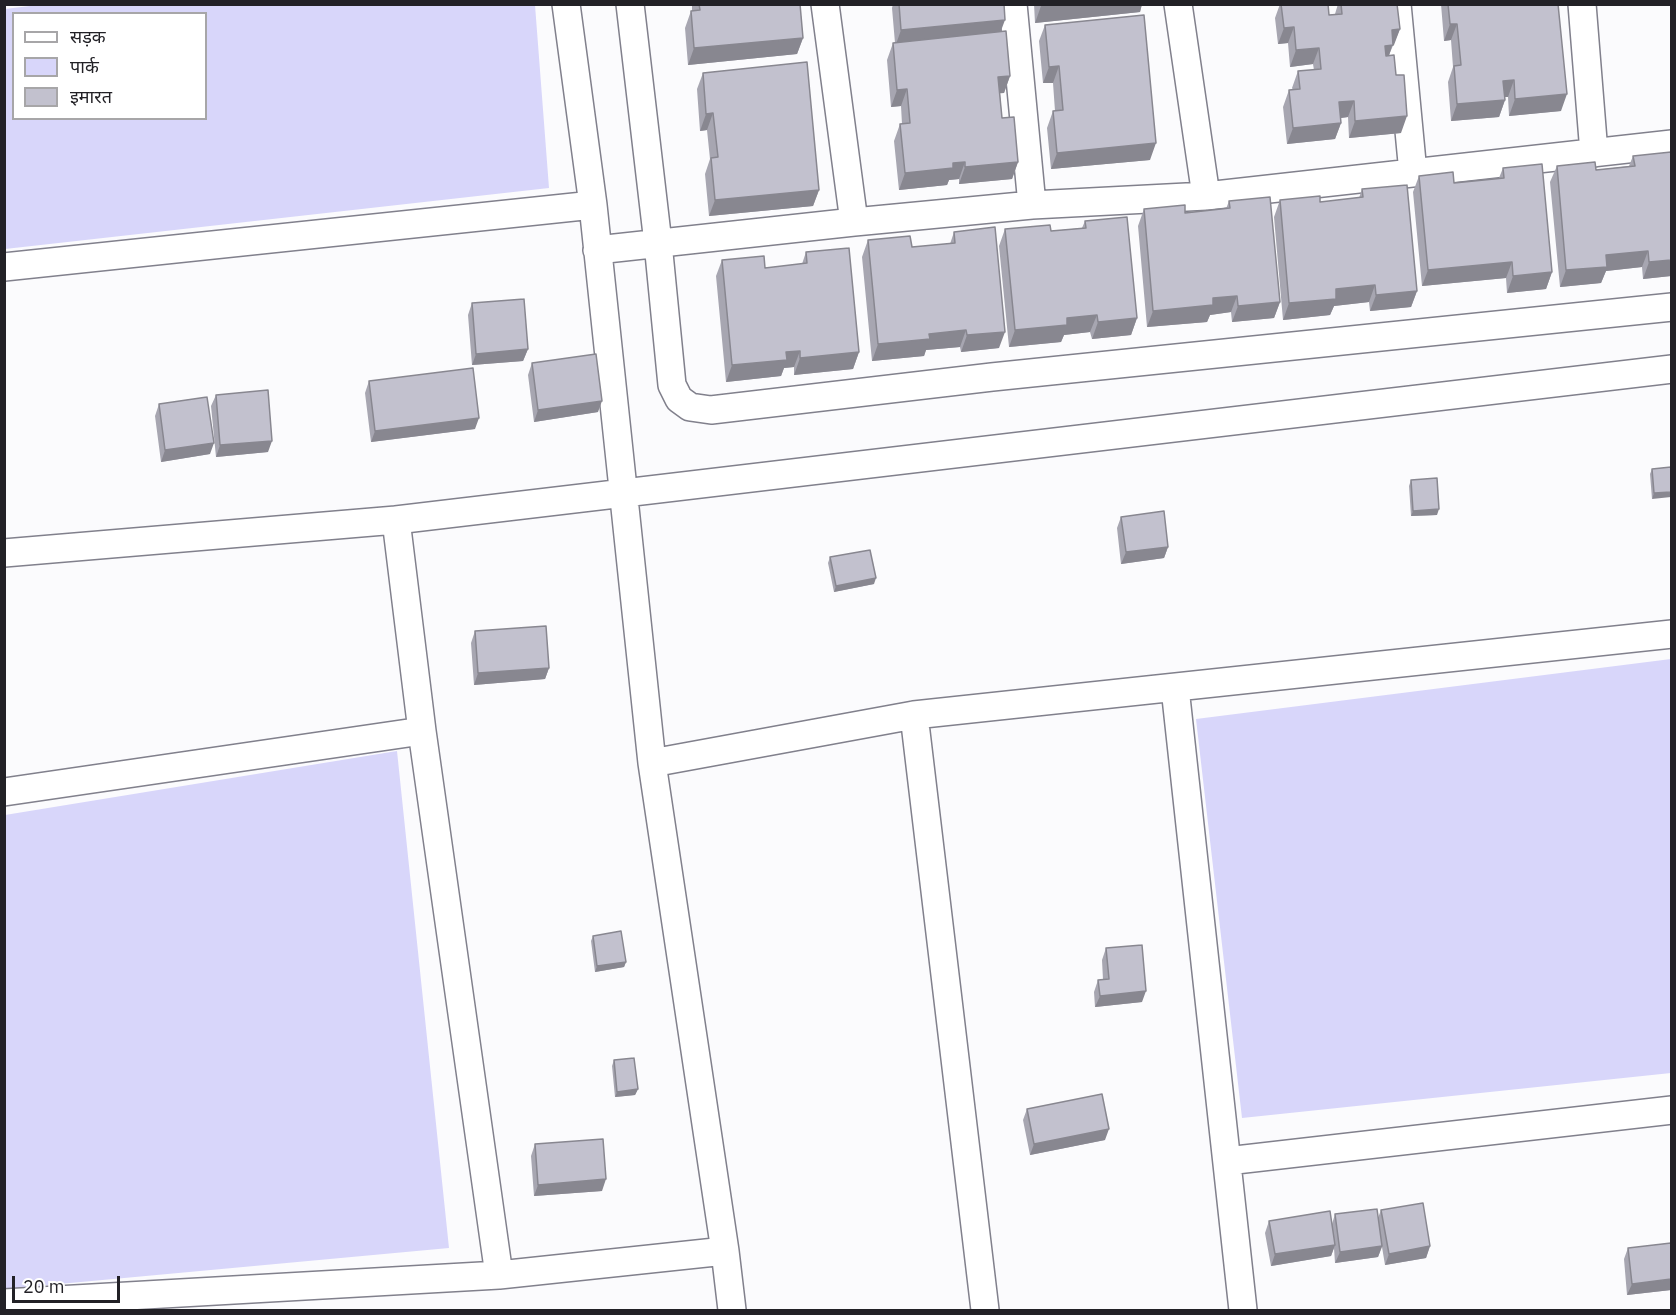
<!DOCTYPE html>
<html>
<head>
<meta charset="utf-8">
<style>
  body { margin:0 }
  #map { position:relative; width:1676px; height:1315px; overflow:hidden; background:#fbfbfd; font-family:"IBM Plex Sans","Noto Sans Devanagari",sans-serif }
  canvas { display:block }
  .frame { position:absolute; inset:0; border:6px solid #222126; pointer-events:none }
  .legend { position:absolute; left:12px; top:12px; width:195px; height:108px; box-sizing:border-box; background:#fff; border:2px solid #a7a6a8; margin:0; padding:8px 10px; list-style:none; font-size:18px; color:#222126 }
  .legend li { display:flex; align-items:center; gap:12px; height:30px }
  .legend b { width:30px; border:2px solid #a7a6a8 }
  .scale { position:absolute; left:12px; top:1276px; width:108px; height:27px; box-sizing:border-box; border:3px solid #222126; border-top:0; padding-left:8px; font-size:18px; line-height:21px; white-space:nowrap; color:#222126; -webkit-text-stroke:4px #fff; paint-order:stroke }
</style>
</head>
<body>
<div id="map">
<canvas width="1676" height="1315"></canvas>
<div class="frame"></div>
<ul class="legend">
<li><b style="height:8px;background:#fff"></b>सड़क</li>
<li><b style="height:16px;background:#d8d6fa"></b>पार्क</li>
<li><b style="height:16px;background:#c2c1ce"></b>इमारत</li>
</ul>
<div class="scale">20 m</div>
</div>
<script>
const ctx = document.querySelector('canvas').getContext('2d');
ctx.lineJoin = 'round';
function paint(path, color) { ctx.fillStyle = color; ctx.fill(path, 'evenodd'); }
const shape = rows => new Path2D(rows.map(r => 'M' + r).join(''));
function trace(path, color, width, dash) { ctx.strokeStyle = color; ctx.lineWidth = width; ctx.lineCap = dash ? 'butt' : 'round'; ctx.setLineDash(dash || []); ctx.stroke(path); }
paint(shape([
  [38,5,535,5,549,188,5,249,5,9],
  [14,14,206,14,206,118,14,118],
  [1671,659,1671,1073,1242,1118,1196,719],
  [397,751,449,1248,5,1289,5,815]
]), '#d8d6fa');
const street = shape([
  [566,4,593,205,652,763,725,1251,732,1310],
  [630,4,658,243,672,385,679,399,690,407,711,410,992,377,1672,307],
  [825,4,854,222],
  [1013,4,1032,205],
  [1178,4,1206,196],
  [1397,4,1413,173],
  [1582,4,1594,153],
  [597,250,854,222,1032,205,1206,196,1672,144],
  [4,267,593,205],
  [396,520,422,731,499,1275],
  [4,553,396,520,1672,369],
  [1175,688,1243,1310],
  [914,715,985,1310],
  [652,763,914,715,1672,634],
  [4,792,422,731],
  [1227,1161,1672,1110],
  [4,1303,499,1275,725,1251]
]);
trace(street, '#81808c', 30);
trace(street, '#fff', 27);
paint(shape([
  [692,4,800,4,803,38,797,54,688,65,685,28,691,11,692,11],
  [893,4,1004,4,1001,32,1010,76,1004,93,1000,93,1002,118,1018,162,1012,179,959,184,959,179,949,180,947,185,899,190,894,141,900,124,902,124,901,106,891,107,887,60,893,43,895,43,892,8],
  [1034,4,1142,4,1140,12,1035,23],
  [1280,4,1328,4,1329,15,1335,14,1338,4,1397,4,1400,29,1389,55,1401,133,1349,138,1348,117,1341,118,1341,123,1335,139,1287,144,1283,107,1289,90,1293,90,1292,88,1298,71,1314,70,1313,64,1290,67,1288,43,1278,44,1275,18],
  [1441,4,1558,4,1561,111,1509,116,1508,97,1505,97,1505,100,1499,117,1451,121,1448,82,1453,67,1451,40,1444,41],
  [1045,25,1150,160,1051,169,1047,128,1053,111,1055,111,1053,83,1043,83,1039,41],
  [703,73,819,190,813,206,709,216,705,174,710,159,707,130,700,131,697,89],
  [1633,156,1671,276,1643,279,1642,267,1606,271,1601,283,1560,287,1550,182,1557,166,1596,170,1629,166],
  [1503,168,1552,272,1546,289,1507,293,1506,278,1422,286,1413,192,1419,176,1454,183,1499,178],
  [1362,189,1417,291,1411,307,1370,311,1369,302,1334,306,1330,315,1283,320,1274,217,1280,200,1320,202,1359,198],
  [1229,201,1280,302,1274,318,1232,322,1231,312,1210,315,1207,322,1147,327,1138,226,1144,209,1185,213,1226,209],
  [1085,221,1137,318,1131,335,1092,339,1090,332,1064,335,1061,342,1009,347,999,246,1005,229,1051,231,1082,228],
  [954,232,999,348,961,352,960,347,926,350,924,356,872,361,862,257,868,240,912,247,950,244],
  [806,252,859,352,853,369,794,375,794,367,784,368,781,376,726,382,716,276,722,260,765,268,802,264],
  [472,303,528,349,523,361,472,365,468,315],
  [532,363,598,412,534,422,528,375],
  [369,381,475,429,371,442,365,393],
  [216,395,268,452,216,457,211,406],
  [159,404,210,454,161,462,155,416],
  [1671,467,1652,499,1650,474,1652,469],
  [1411,480,1437,515,1411,516,1409,486],
  [1121,517,1168,547,1164,558,1121,564,1117,528],
  [830,557,874,584,834,592,828,563],
  [475,631,549,668,545,679,474,685,471,643],
  [593,936,626,962,624,967,595,972,591,941],
  [1106,948,1142,1002,1095,1007,1094,992,1098,980,1103,980,1102,960],
  [614,1060,638,1089,635,1095,615,1097,612,1066],
  [1027,1109,1105,1140,1030,1155,1023,1120],
  [535,1144,602,1191,534,1196,531,1156],
  [1381,1210,1430,1246,1426,1258,1385,1265,1382,1247,1378,1257,1335,1263,1334,1248,1331,1256,1271,1266,1265,1233,1269,1221,1332,1224,1335,1214,1378,1218],
  [1628,1248,1671,1290,1627,1295,1624,1259]
]), '#a7a6b1');
paint(shape([
  [1057,4,1142,4,1140,12,1035,23,1041,6],
  [1005,20,999,36,895,47,901,30],
  [1450,24,1457,24,1451,40,1444,41],
  [1294,27,1288,43,1278,44,1284,28],
  [1400,29,1394,45,1392,46,1387,62,1385,46,1392,30],
  [803,38,797,54,688,65,694,48],
  [1319,48,1313,64,1290,67,1296,50],
  [1059,66,1053,83,1043,83,1049,67],
  [1010,76,1004,93,992,94,998,77],
  [1514,80,1508,97,1497,97,1503,81],
  [907,89,901,106,891,107,897,90],
  [1567,94,1561,111,1509,116,1515,99],
  [1505,100,1499,117,1451,121,1457,104],
  [1354,101,1348,117,1333,119,1339,102],
  [713,113,707,130,700,131,706,114],
  [1407,116,1401,133,1349,138,1355,121],
  [1341,123,1335,139,1287,144,1293,128],
  [1156,143,1150,160,1051,169,1057,153],
  [965,162,959,179,949,180,947,185,899,190,905,173,953,163],
  [1018,162,1012,179,959,184,965,167],
  [819,190,813,206,709,216,715,200],
  [1648,251,1642,267,1606,271,1601,283,1560,287,1566,270,1606,255],
  [1671,260,1671,276,1643,279,1649,262],
  [1512,262,1506,278,1422,286,1428,270],
  [1552,272,1546,289,1507,293,1513,276],
  [1375,285,1369,302,1334,306,1330,315,1283,320,1289,303,1336,289],
  [1417,291,1411,307,1370,311,1376,295],
  [1237,296,1231,312,1210,315,1207,322,1147,327,1153,311,1213,298],
  [1280,302,1274,318,1232,322,1238,306],
  [1097,315,1090,332,1064,335,1061,342,1009,347,1015,330,1067,318],
  [1137,318,1131,335,1092,339,1098,322],
  [966,330,960,347,926,350,924,356,872,361,878,344,929,334],
  [1005,332,999,348,961,352,967,335],
  [528,349,523,361,472,365,476,354],
  [800,351,794,367,784,368,781,376,726,382,732,365,786,352],
  [859,352,853,369,794,375,800,358],
  [602,401,598,412,534,422,538,410],
  [479,418,475,429,371,442,375,431],
  [272,441,268,452,216,457,220,445],
  [214,443,210,454,161,462,165,450],
  [1671,492,1671,497,1652,499,1654,493],
  [1439,509,1437,515,1411,516,1413,511],
  [1168,547,1164,558,1121,564,1126,552],
  [876,578,874,584,834,592,836,586],
  [549,668,545,679,474,685,478,673],
  [626,962,624,967,595,972,597,966],
  [1146,991,1142,1002,1095,1007,1100,996],
  [638,1089,635,1095,615,1097,617,1092],
  [1109,1129,1105,1140,1030,1155,1034,1144],
  [606,1179,602,1191,534,1196,538,1185],
  [1335,1245,1331,1256,1271,1266,1275,1254],
  [1382,1246,1378,1257,1335,1263,1340,1252],
  [1430,1246,1426,1258,1385,1265,1389,1254],
  [1671,1279,1671,1290,1627,1295,1632,1284]
]), '#888790');
const building = shape([
  [699,4,800,4,803,38,694,48,691,11,700,10,699,4],
  [899,4,1004,4,1005,20,901,30,899,4],
  [1281,4,1328,4,1329,15,1342,14,1341,4,1397,4,1400,29,1392,30,1393,45,1385,46,1386,56,1394,55,1396,75,1404,75,1407,116,1355,121,1354,101,1339,102,1341,123,1293,128,1289,90,1300,89,1298,71,1321,69,1319,48,1296,50,1294,27,1284,28,1281,4],
  [1448,4,1558,4,1567,94,1515,99,1514,80,1503,81,1505,100,1457,104,1454,66,1461,65,1457,24,1450,24,1448,4],
  [1144,15,1156,143,1057,153,1053,111,1063,110,1059,66,1049,67,1045,25,1144,15],
  [1006,31,1010,76,998,77,1002,118,1014,117,1018,162,965,167,965,162,953,163,953,168,905,173,900,124,910,123,907,89,897,90,893,43,1006,31],
  [807,62,819,190,715,200,711,158,718,157,713,113,706,114,703,73,807,62],
  [1671,152,1671,260,1649,262,1648,251,1606,255,1607,267,1566,270,1557,166,1595,162,1596,170,1635,166,1633,156,1671,152],
  [1542,164,1552,272,1513,276,1512,262,1428,270,1419,176,1453,172,1454,183,1504,178,1503,168,1542,164],
  [1407,185,1417,291,1376,295,1375,285,1336,289,1336,299,1289,303,1280,200,1320,196,1320,202,1363,197,1362,189,1407,185],
  [1270,197,1280,302,1238,306,1237,296,1213,298,1213,305,1153,311,1144,209,1185,205,1185,213,1230,208,1229,201,1270,197],
  [1127,217,1137,318,1098,322,1097,315,1067,318,1067,325,1015,330,1005,229,1050,225,1051,231,1086,228,1085,221,1127,217],
  [995,227,1005,332,967,335,966,330,929,334,930,339,878,344,868,240,910,236,912,247,955,243,954,232,995,227],
  [849,248,859,352,800,358,800,351,786,352,787,360,732,365,722,260,764,256,765,268,807,263,806,252,849,248],
  [524,299,528,349,476,354,472,303,524,299],
  [596,354,602,401,538,410,532,363,596,354],
  [473,368,479,418,375,431,369,381,473,368],
  [268,390,272,441,220,445,216,395,268,390],
  [207,397,214,443,165,450,159,404,207,397],
  [1671,467,1671,492,1654,493,1652,469,1671,467],
  [1437,478,1439,509,1413,511,1411,480,1437,478],
  [1164,511,1168,547,1126,552,1121,517,1164,511],
  [870,550,876,578,836,586,830,557,870,550],
  [546,626,549,668,478,673,475,631,546,626],
  [621,931,626,962,597,966,593,936,621,931],
  [1142,945,1146,991,1100,996,1098,980,1109,979,1106,948,1142,945],
  [634,1058,638,1089,617,1092,614,1060,634,1058],
  [1102,1094,1109,1129,1034,1144,1027,1109,1102,1094],
  [603,1139,606,1179,538,1185,535,1144,603,1139],
  [1423,1203,1430,1246,1389,1254,1381,1210,1423,1203],
  [1377,1209,1382,1246,1340,1252,1335,1214,1377,1209],
  [1330,1211,1335,1245,1275,1254,1269,1221,1330,1211],
  [1671,1243,1671,1279,1632,1284,1628,1248,1671,1243]
]);
paint(building, '#c2c1ce');
trace(building, '#888790', 1.5);
</script>
</body>
</html>
